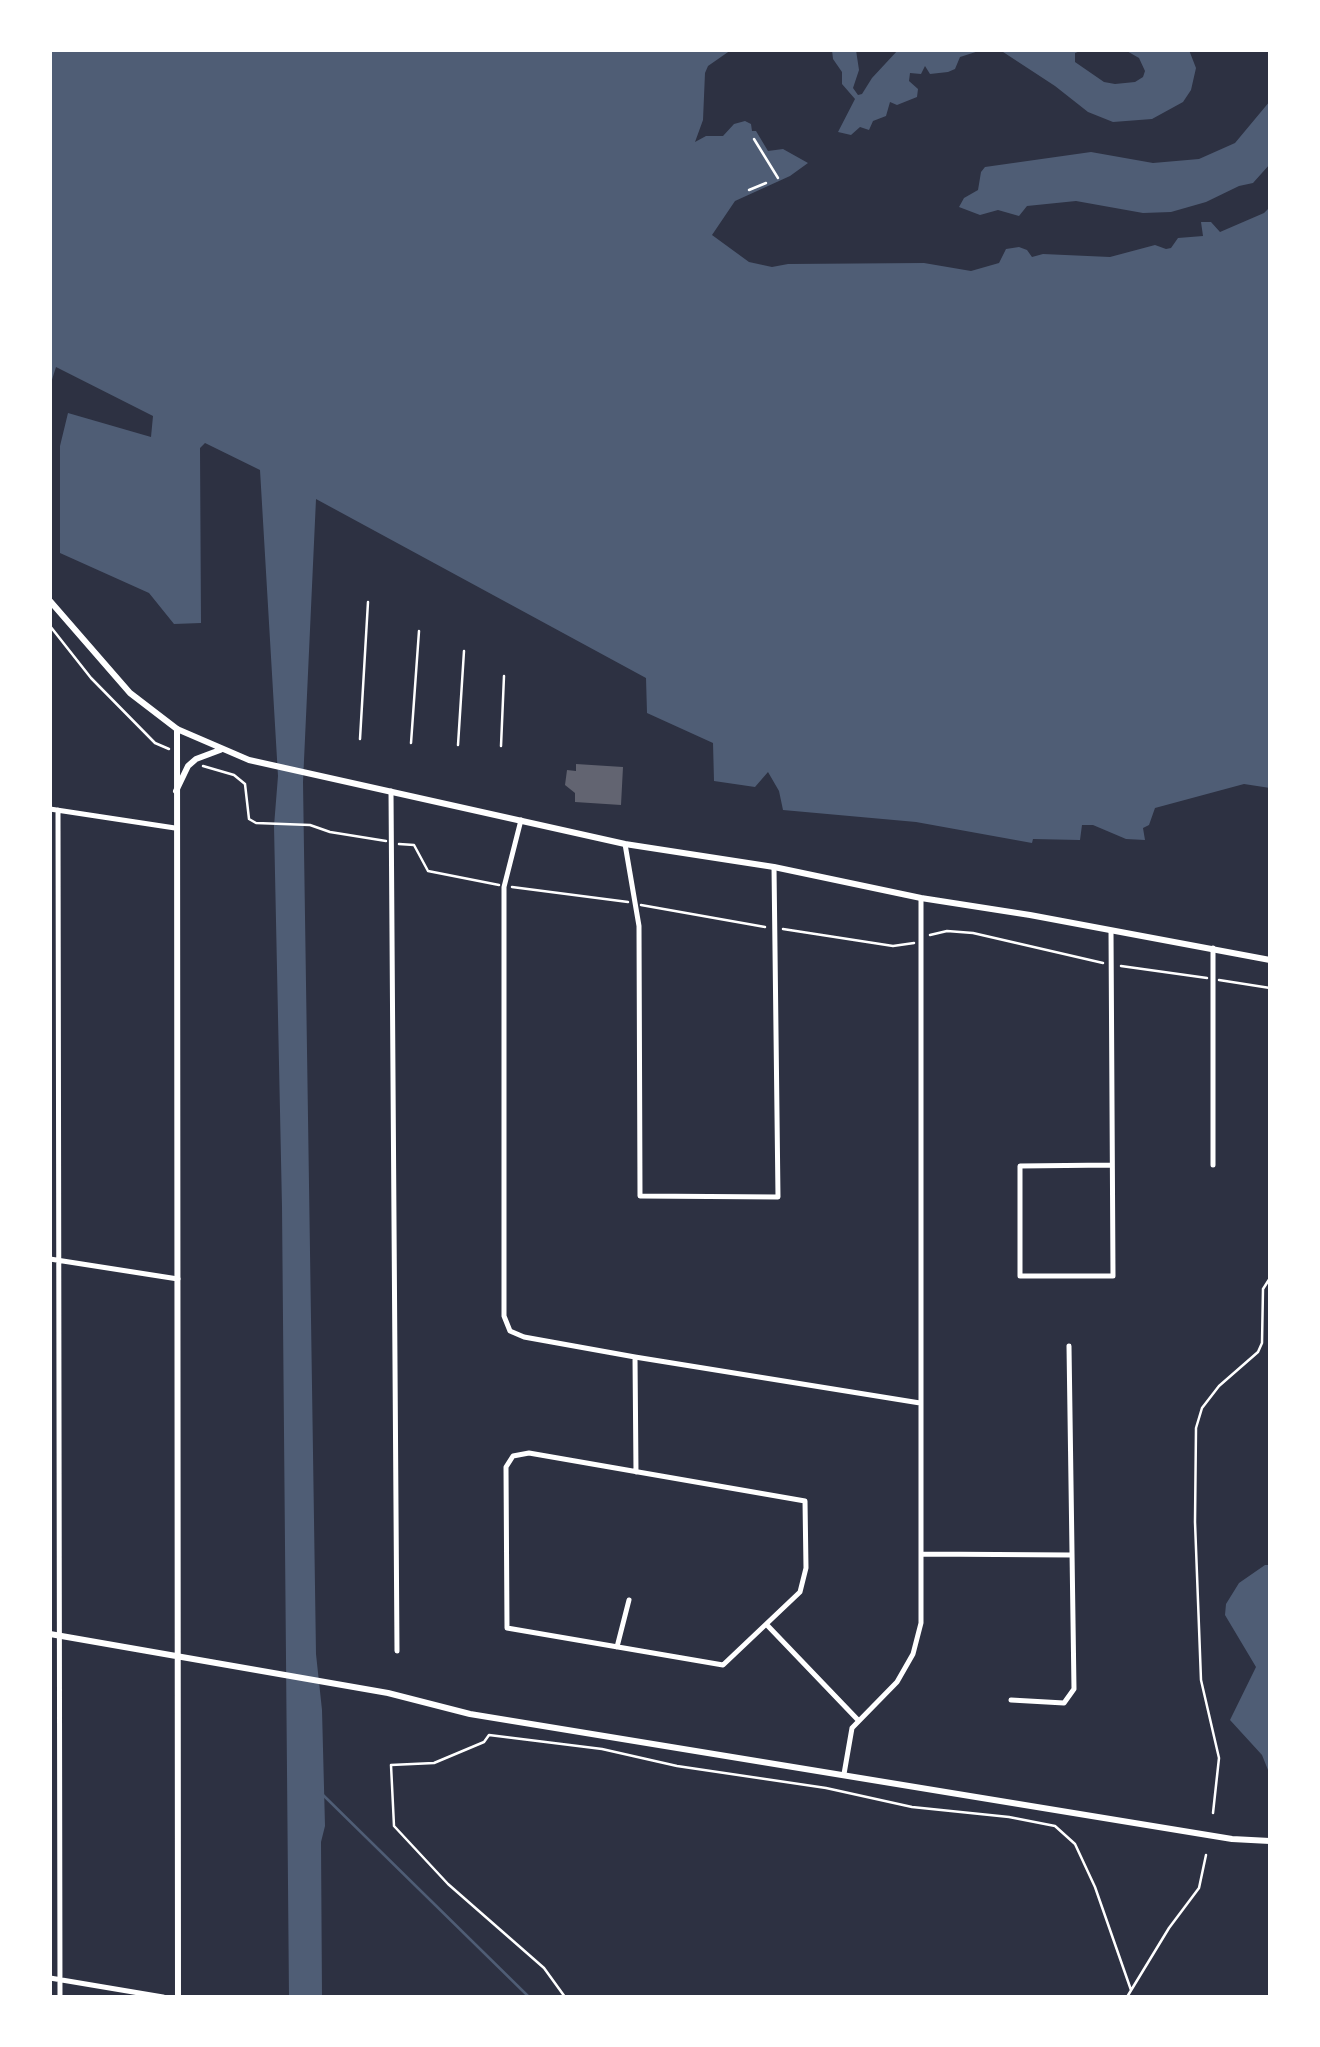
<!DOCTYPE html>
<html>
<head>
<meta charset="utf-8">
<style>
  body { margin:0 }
  #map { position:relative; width:1320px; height:2047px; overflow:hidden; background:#2d3142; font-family:"Titillium Web",sans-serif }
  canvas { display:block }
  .frame { position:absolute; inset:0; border:52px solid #fff; pointer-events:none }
</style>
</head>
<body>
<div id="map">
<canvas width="1320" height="2047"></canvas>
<div class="frame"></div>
</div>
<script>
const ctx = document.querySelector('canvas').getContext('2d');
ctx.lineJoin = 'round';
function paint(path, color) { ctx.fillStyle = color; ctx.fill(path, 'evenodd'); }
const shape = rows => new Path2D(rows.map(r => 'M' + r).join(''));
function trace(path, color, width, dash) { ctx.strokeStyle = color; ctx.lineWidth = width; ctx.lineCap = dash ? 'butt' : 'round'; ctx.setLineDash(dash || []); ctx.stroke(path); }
paint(shape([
  [50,50,731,50,708,66,705,73,703,120,695,142,706,136,723,136,734,124,745,121,751,124,752,131,756,131,768,151,783,149,808,163,790,176,735,201,712,235,749,262,772,267,788,264,924,263,971,271,999,263,1006,249,1019,247,1027,250,1032,257,1043,254,1110,257,1155,245,1166,249,1171,248,1178,238,1203,236,1201,222,1211,222,1220,232,1264,213,1270,207,1270,788,1244,784,1155,808,1149,825,1143,828,1145,840,1126,839,1093,825,1082,825,1080,840,1033,839,1032,843,916,822,783,810,779,791,768,772,755,787,714,781,713,743,647,713,646,678,316,499,303,782,316,1654,322,1710,325,1826,321,1842,322,1997,289,1997,282,1207,274,826,278,776,260,470,205,443,200,448,201,623,174,624,149,593,60,553,60,446,68,413,151,437,153,416,56,367,50,386],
  [832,50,856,50,859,70,853,88,858,95,862,94,872,78,898,50,982,50,960,57,955,69,948,72,930,74,925,66,921,74,910,73,909,81,918,89,917,97,897,105,890,102,886,116,873,121,869,130,860,127,851,135,838,132,855,99,842,84,842,72,833,59],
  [1000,50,1083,50,1075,53,1075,62,1104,82,1115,84,1135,82,1143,77,1145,71,1139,58,1125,50,1189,50,1196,68,1191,90,1183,102,1152,119,1113,122,1088,112,1055,86],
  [1270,101,1270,164,1253,183,1239,186,1206,202,1171,212,1143,213,1076,201,1027,206,1019,216,998,210,980,215,959,207,964,198,978,190,981,172,985,167,1091,152,1153,163,1199,159,1235,143],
  [1265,1565,1270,1565,1270,1775,1262,1755,1230,1720,1256,1667,1225,1615,1226,1604,1239,1583]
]), '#4f5d75');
trace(shape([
  [320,1792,529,1997]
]), '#4f5d75', 2.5);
paint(shape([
  [576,764,623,767,621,805,575,802,575,793,565,785,567,770,576,771]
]), '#626471');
trace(shape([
  [754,139,778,178],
  [749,190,766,183],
  [50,626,91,678,155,743,169,749],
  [360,739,368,602],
  [411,743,419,631],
  [458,745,464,651],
  [501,746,504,676],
  [203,766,234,775,245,784,249,819,256,823,310,825,330,832,386,841],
  [399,844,414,845,428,871,499,885],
  [512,887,628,902],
  [641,905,765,927],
  [783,929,893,946,914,943],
  [930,935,947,931,973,933,1103,963],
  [1121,966,1207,978],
  [1219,980,1270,988],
  [1213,1813,1219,1758,1201,1680,1195,1522,1196,1428,1202,1408,1219,1386,1258,1352,1262,1343,1263,1289,1270,1278],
  [565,1997,544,1968,448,1884,394,1826,391,1765,434,1763,484,1742,489,1735,602,1749,677,1766,826,1788,912,1807,1009,1817,1055,1826,1075,1844,1095,1887,1131,1990],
  [1127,1997,1169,1928,1199,1888,1206,1855]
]), '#fff', 2.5);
trace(shape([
  [391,791,397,1651],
  [50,809,175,828],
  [58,810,60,1997],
  [521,820,504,887,504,1316,510,1331,524,1337,635,1357,920,1403],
  [625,844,639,926,640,1196,778,1197,774,867],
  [1213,948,1213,1165],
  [1111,1165,1020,1166,1020,1276,1113,1276,1111,931],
  [50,1259,178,1279],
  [635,1357,636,1472],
  [529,1453,805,1501,806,1568,800,1592,723,1665,507,1628,506,1467,513,1456,529,1453],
  [923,1554,1070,1555],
  [767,1625,858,1720],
  [617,1647,629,1600],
  [1011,1700,1064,1703,1074,1689,1069,1346],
  [844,1774,852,1728,897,1682,913,1654,921,1623,921,898],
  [50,1978,163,1997]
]), '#fff', 5);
trace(shape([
  [177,729,178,1997],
  [50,1634,388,1693,470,1714,1232,1839,1270,1841]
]), '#fff', 6);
trace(shape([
  [50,601,130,693,177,729,249,760,625,844,774,867,921,898,1030,915,1270,960],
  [176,791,188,766,196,759,220,750]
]), '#fff', 6);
</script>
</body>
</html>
